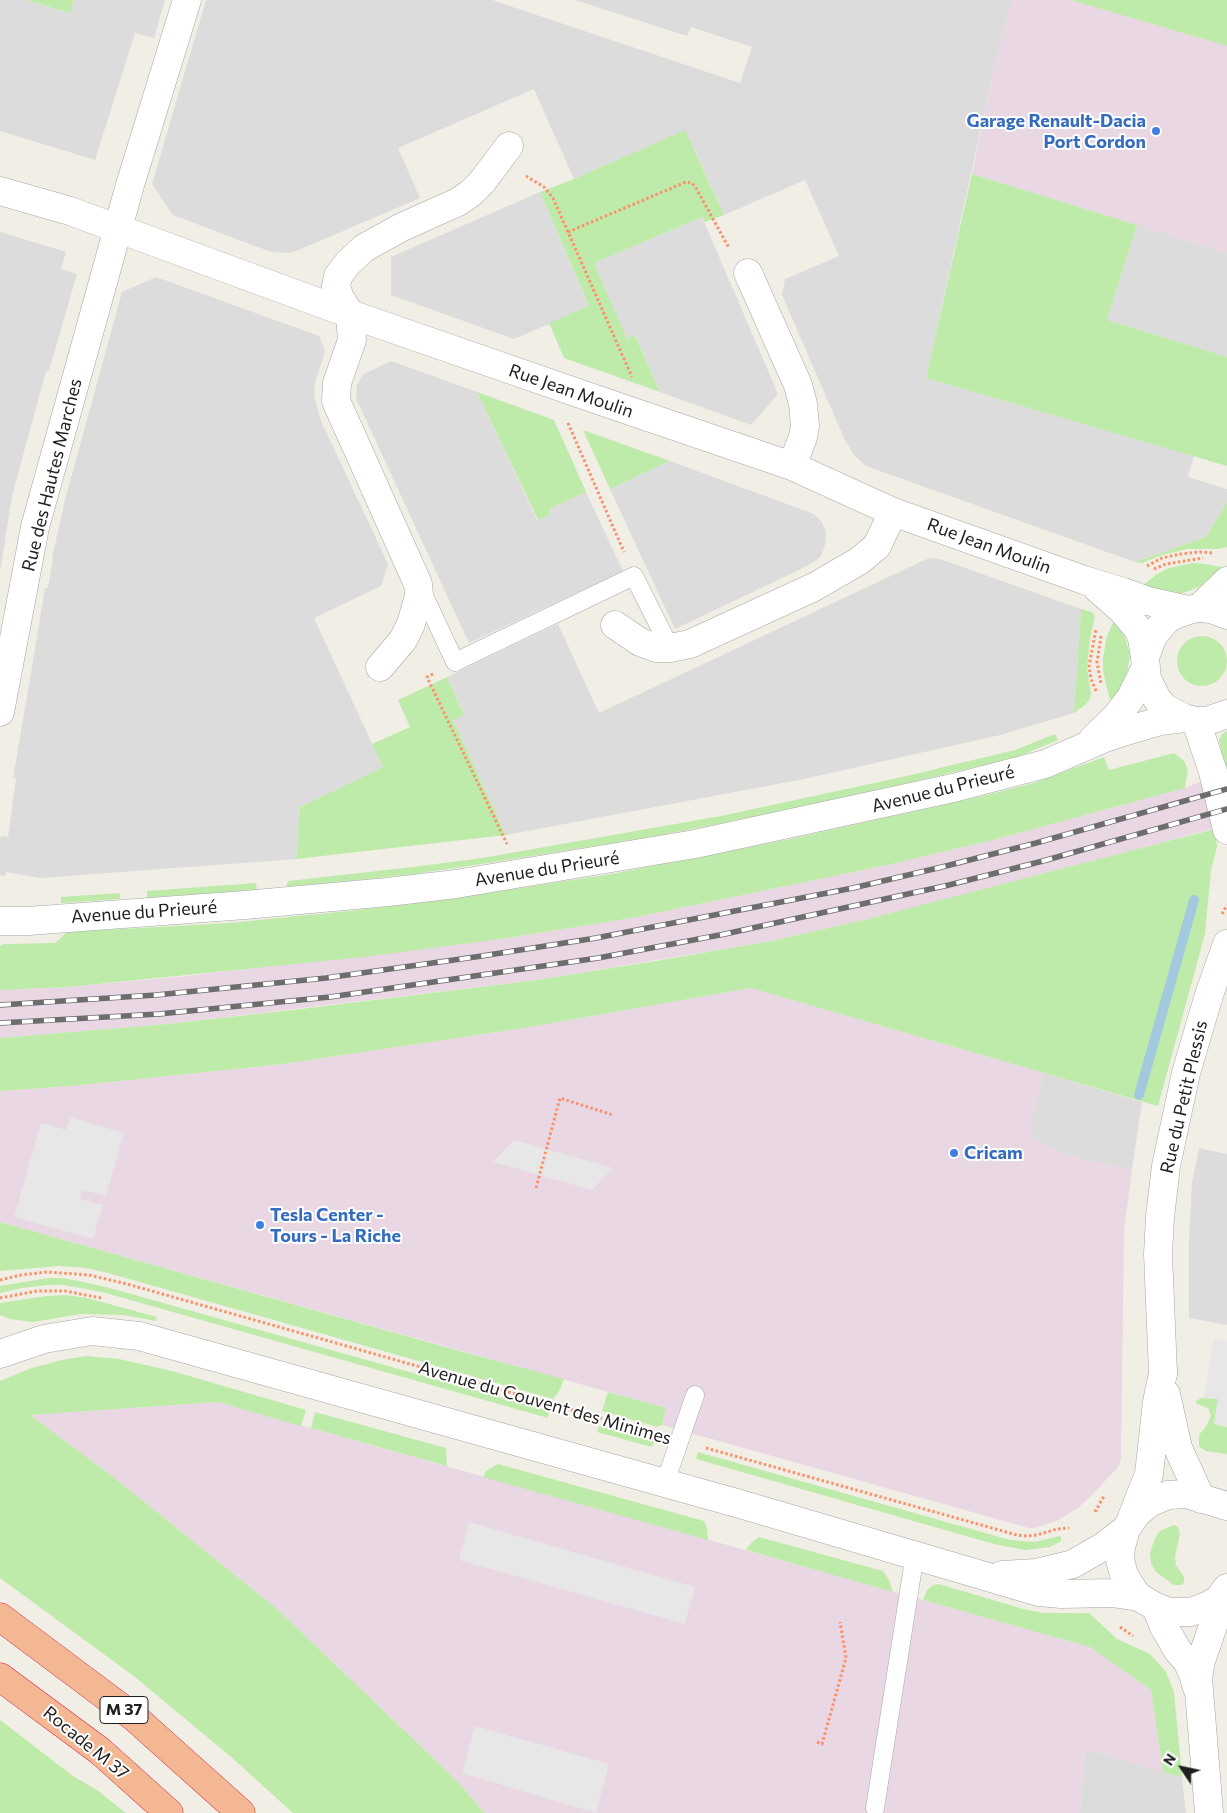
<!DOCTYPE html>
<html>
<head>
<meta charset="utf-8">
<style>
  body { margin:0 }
  #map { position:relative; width:1227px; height:1813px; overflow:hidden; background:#f0eee5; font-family:Commissioner,sans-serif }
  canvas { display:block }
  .north { position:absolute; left:1157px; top:1743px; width:50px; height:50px; -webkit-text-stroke:4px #fff; paint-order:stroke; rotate:304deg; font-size:14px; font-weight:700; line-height:20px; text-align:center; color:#1f1f1f }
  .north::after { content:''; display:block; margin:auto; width:18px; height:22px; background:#1f1f1f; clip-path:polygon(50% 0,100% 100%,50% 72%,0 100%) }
</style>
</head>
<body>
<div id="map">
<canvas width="1227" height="1813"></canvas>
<div class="north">N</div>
</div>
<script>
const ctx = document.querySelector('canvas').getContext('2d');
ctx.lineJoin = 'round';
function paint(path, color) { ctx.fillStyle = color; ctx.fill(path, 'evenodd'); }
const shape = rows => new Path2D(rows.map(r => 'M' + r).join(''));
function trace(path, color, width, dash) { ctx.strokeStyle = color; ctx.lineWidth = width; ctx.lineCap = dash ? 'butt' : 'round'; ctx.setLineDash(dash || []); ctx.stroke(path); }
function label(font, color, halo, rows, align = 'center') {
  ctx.font = font + ' Commissioner,sans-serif'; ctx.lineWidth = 4; ctx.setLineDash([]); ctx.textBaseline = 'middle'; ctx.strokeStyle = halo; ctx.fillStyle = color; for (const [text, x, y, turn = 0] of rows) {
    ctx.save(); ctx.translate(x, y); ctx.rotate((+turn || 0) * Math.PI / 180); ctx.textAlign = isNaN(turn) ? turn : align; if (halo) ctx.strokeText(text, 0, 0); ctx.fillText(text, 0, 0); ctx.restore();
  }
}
paint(shape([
  [0,0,25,0,69,13,74,0,165,0,154,38,135,33,95,160,0,131],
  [206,0,492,0,740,83,752,47,691,27,687,36,575,0,1012,0,996,60,926,378,1194,456,1188,477,1227,489,1227,502,1206,537,1135,562,866,466,854,455,844,438,782,295,785,279,839,256,805,180,724,215,694,148,640,150,574,179,534,89,398,148,420,198,296,251,288,253,271,252,173,215,152,184],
  [540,192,589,307,514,339,391,295,391,257],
  [702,217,778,394,751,425,660,392,636,336,627,340,594,263],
  [1137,225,1227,253,1227,357,1107,320],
  [0,232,66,252,61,269,77,274,49,371,46,371,12,496,0,572],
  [156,277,319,336,325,351,315,383,314,396,321,421,388,564,381,586,314,618,383,767,300,807,296,859,41,878,6,872,5,876,0,875,0,843,1,836,8,837,16,779,13,778,31,673,45,588,48,588,53,559,52,558,65,500,122,292],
  [391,361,477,392,537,520,542,518,549,509,586,492,623,571,469,643,356,398,357,385,364,374],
  [670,461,814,514,822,522,826,532,825,545,821,556,814,562,803,568,675,629,610,489],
  [929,558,940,559,1081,609,1074,713,1000,735,804,779,506,835,453,720,464,714,447,677,558,624,599,713],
  [1044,1073,1142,1102,1132,1169,1083,1160,1060,1153,1031,1136,1030,1121],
  [1199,1148,1227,1154,1227,1325,1189,1318,1189,1240,1192,1183],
  [1085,1749,1182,1777,1186,1813,1080,1813]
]), '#dddcdc');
paint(shape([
  [1012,0,1071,0,1227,46,1227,253,972,174,996,60],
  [1227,771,1227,825,1015,882,864,920,771,941,537,980,168,1024,0,1038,0,990,68,987,178,977,508,938,637,917,887,865,993,840,1185,788],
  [751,988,1044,1073,1030,1121,1031,1136,1060,1153,1083,1160,1132,1169,1124,1231,1121,1459,1118,1467,1092,1495,1078,1508,1056,1521,1034,1528,1029,1528,662,1425,666,1408,0,1222,0,1091,72,1086,283,1064,524,1028],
  [218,1402,1090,1647,1151,1690,1163,1772,1085,1749,1080,1813,485,1813,454,1778,276,1608,112,1476,29,1415]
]), '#e9d7e3');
paint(shape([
  [26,0,74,0,70,13],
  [1071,0,1227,0,1227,46,1108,11],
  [685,130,724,215,705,222,702,217,594,263,627,339,635,335,660,392,564,358,549,323,589,306,540,192,574,179],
  [972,174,1137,225,1107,320,1227,357,1227,466,926,378],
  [477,392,554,420,586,492,549,509,551,514,538,520],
  [583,430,670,461,610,489],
  [1227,502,1227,547,1218,549,1187,549,1162,555,1142,563,1135,562,1206,537],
  [1193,563,1205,564,1222,567,1199,587,1183,593,1173,594,1142,586,1157,574,1169,568],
  [1081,609,1092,612,1095,616,1090,639,1087,668,1091,693,1090,699,1086,704,1074,713],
  [1115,618,1123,632,1130,654,1127,676,1113,703,1109,697,1103,671,1103,658,1107,636],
  '1177 661a25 25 0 1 1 50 0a25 25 0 1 1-50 0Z',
  [447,677,464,715,453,720,506,835,296,859,300,807,383,767,372,744,410,727,398,700],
  [1227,731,1227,771,1222,773,1222,755,1219,740,1222,734],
  [1055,734,1058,740,1017,757,900,785,723,823,651,837,482,864,414,874,286,888,288,881,413,867,482,858,721,816,898,778,1015,750],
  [1174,753,1184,761,1188,770,1185,788,993,840,887,865,637,917,508,938,364,957,68,987,0,990,0,946,4,944,55,943,67,932,229,923,358,910,468,896,611,874,790,839,978,797,1034,783,1104,757,1109,770],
  [1215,829,1217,847,1211,870,1205,934,1158,1106,751,988,524,1028,283,1064,72,1086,0,1091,0,1038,168,1024,301,1009,537,980,662,960,771,941,864,920],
  [256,883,257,890,147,898,147,891],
  [120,893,120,899,61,903,61,897],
  [0,1222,456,1350,564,1379,559,1391,553,1399,108,1273,86,1268,60,1266,0,1271],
  [48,1278,64,1278,106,1287,549,1411,548,1418,102,1292,64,1285,49,1285,22,1288,0,1293,0,1286],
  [65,1295,87,1298,157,1317,156,1321,123,1315,81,1314,33,1322,10,1319,0,1315,0,1303,46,1296],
  [86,1356,119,1359,172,1371,306,1410,301,1426,218,1402,30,1415,112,1476,276,1608,454,1778,485,1813,293,1813,230,1756,135,1677,0,1578,0,1381,29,1369,61,1360],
  [608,1392,666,1408,662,1425,657,1427,602,1411],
  [1201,1398,1218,1399,1214,1424,1227,1427,1227,1454,1206,1451,1201,1448,1199,1445,1199,1435,1207,1425,1211,1416,1208,1408,1197,1404,1196,1401],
  [315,1412,446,1448,447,1466,311,1428],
  [599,1426,654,1441,652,1447,597,1432],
  [698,1452,1010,1540,1035,1542,1059,1536,1061,1537,1061,1541,1050,1547,1025,1550,994,1544,696,1459],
  [498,1464,704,1521,707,1528,708,1540,483,1477,486,1471],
  [1174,1525,1178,1527,1180,1533,1175,1557,1176,1565,1184,1577,1184,1582,1182,1585,1174,1585,1156,1572,1151,1563,1150,1553,1155,1538,1160,1531],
  [759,1537,883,1571,889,1580,893,1592,746,1550,751,1543],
  [939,1584,1023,1609,1043,1613,1089,1613,1117,1639,1150,1654,1166,1672,1174,1692,1182,1777,1163,1772,1151,1690,1090,1647,923,1600,927,1590,933,1585],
  [0,1720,73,1776,97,1790,126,1813,0,1813]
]), '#bfebaa');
paint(shape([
  [70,1117,124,1133,106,1196,82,1190,80,1199,103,1205,93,1239,14,1217,41,1123,66,1130],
  [514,1140,613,1168,592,1190,493,1162],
  [1214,1338,1227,1341,1227,1427,1214,1424,1218,1399,1204,1398],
  [469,1522,695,1587,685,1624,459,1560],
  [475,1726,609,1764,596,1813,462,1773]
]), '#e7e7e7');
trace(shape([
  [1139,1095,1194,900]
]), '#a4c8de', 10);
const service = shape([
  [420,587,455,662,634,576,670,648],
  [665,1483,695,1395],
  [875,1808,915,1554]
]);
const minor = shape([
  [0,191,70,211,350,314,601,401,792,466,893,512,1084,580,1123,592,1148,601,1188,610],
  [748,273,798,385,803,404,805,426,803,437,792,466],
  [1098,589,1122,610,1138,629,1142,638,1145,657],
  [1199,608,1227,581],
  [615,625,640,642,656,648,670,648,690,644,814,587,859,561,877,546,893,512],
  [380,667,403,640,411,624,419,596,418,584,336,401,337,383,352,340,350,314,340,298,336,287,338,276,348,263,364,248,402,227,458,202,471,193,482,182,509,146],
  [0,712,35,527,130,185,187,0],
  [1196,721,1213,772,1227,830],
  [1163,1373,1158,1254,1160,1217,1166,1166,1186,1073,1209,995,1227,944],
  [1156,1607,1164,1627,1178,1651,1187,1661,1193,1674,1197,1688],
  [1209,1813,1198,1678,1201,1661,1214,1623,1219,1599]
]);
const tertiary = shape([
  [1227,615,1211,609,1199,608,1188,610,1177,614,1167,619,1153,636,1145,657,1147,679,1157,699,1165,708,1184,718,1196,721,1207,721,1227,714],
  [1093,739,1115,718,1130,699,1145,669],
  [0,921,28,921,245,905,388,892,456,884,695,844,953,788,1045,764,1105,738,1126,731,1160,721,1184,718],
  [0,1354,44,1339,92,1331,139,1336,740,1504,1039,1592,1061,1594,1112,1593,1139,1597],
  [1166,1394,1178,1448,1201,1499],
  [1132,1517,1149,1474,1157,1402,1163,1373],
  [1126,1529,1121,1547,1120,1560,1124,1575,1133,1590,1139,1597,1156,1607,1168,1612,1191,1612,1209,1605,1219,1599,1227,1588],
  [1002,1575,1036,1573,1073,1564,1104,1546,1126,1529,1137,1513,1151,1502,1168,1495,1187,1494,1227,1506]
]);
const trunk = shape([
  [0,1617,135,1718,241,1813],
  [0,1677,100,1751,169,1813]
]);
trace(service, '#a6a6a6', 19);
trace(minor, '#a6a6a6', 29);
trace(tertiary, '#a6a6a6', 29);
trace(trunk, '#de2143', 29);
trace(shape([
  [526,176,544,187,553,198,632,377],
  [568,232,686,182,692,183,696,188,729,248],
  [568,423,624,552],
  [1147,566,1162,558,1181,554,1200,552,1213,553],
  [1154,569,1166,564,1203,558],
  [1101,636,1097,662,1101,684],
  [433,674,427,677,507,844],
  [1096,691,1091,679,1089,666,1096,629],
  [1222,914,1227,905],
  [536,1188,560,1098,613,1115],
  [0,1280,21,1275,47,1272,89,1275,127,1284,654,1433],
  [0,1298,37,1291,65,1291,101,1298],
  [706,1448,1017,1535,1027,1536,1037,1535,1057,1529,1069,1528],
  [1095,1512,1104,1496],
  [1120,1627,1133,1636],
  [817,1742,822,1744,846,1658,840,1622]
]), '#fc9069', 3, [2.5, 2.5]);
trace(service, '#fff', 18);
trace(minor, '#fff', 28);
trace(tertiary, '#fff', 28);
trace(trunk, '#f4b794', 28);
const rail = shape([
  [0,1005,156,995,326,978,482,956,596,938,853,888,942,867,1036,843,1227,789],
  [0,1023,159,1014,330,997,598,958,725,934,949,885,1043,861,1227,809]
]);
trace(rail, '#6d6d6d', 5.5);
trace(rail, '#fff', 4, [11]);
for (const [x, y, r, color] of [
  [1156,131,5,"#3f7fe0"],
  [954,1153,5,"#3f7fe0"],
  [260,1225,5,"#3f7fe0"]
]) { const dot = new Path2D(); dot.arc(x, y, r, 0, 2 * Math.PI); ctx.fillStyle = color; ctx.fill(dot); trace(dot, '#fff', 2); }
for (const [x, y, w] of [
  [124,1710,48]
]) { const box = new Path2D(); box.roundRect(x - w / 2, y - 13.5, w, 27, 4); ctx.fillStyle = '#fff'; ctx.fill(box); trace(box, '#1f1f1f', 1); }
label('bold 16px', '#1f1f1f', null, [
  ["M 37",124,1710]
]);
label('bold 18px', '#366cbe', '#fff', [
  ["Garage Renault-Dacia",1146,121,"right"],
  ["Port Cordon",1146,142,"right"],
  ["Cricam",964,1153],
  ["Tesla Center -",270,1215],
  ["Tours - La Riche",270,1236]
], 'left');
label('18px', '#1f1f1f', '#fff', [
  ["Rue Jean Moulin",571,391,19],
  ["Rue des Hautes Marches",52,475,-76],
  ["Rue Jean Moulin",989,546,20],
  ["Avenue du Prieuré",943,789,-14],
  ["Avenue du Prieuré",547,869,-9],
  ["Avenue du Prieuré",144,912,-4],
  ["Rue du Petit Plessis",1184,1097,-77],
  ["Avenue du Couvent des Minimes",545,1403,16],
  ["Rocade M 37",86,1743,39]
]);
</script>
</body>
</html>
